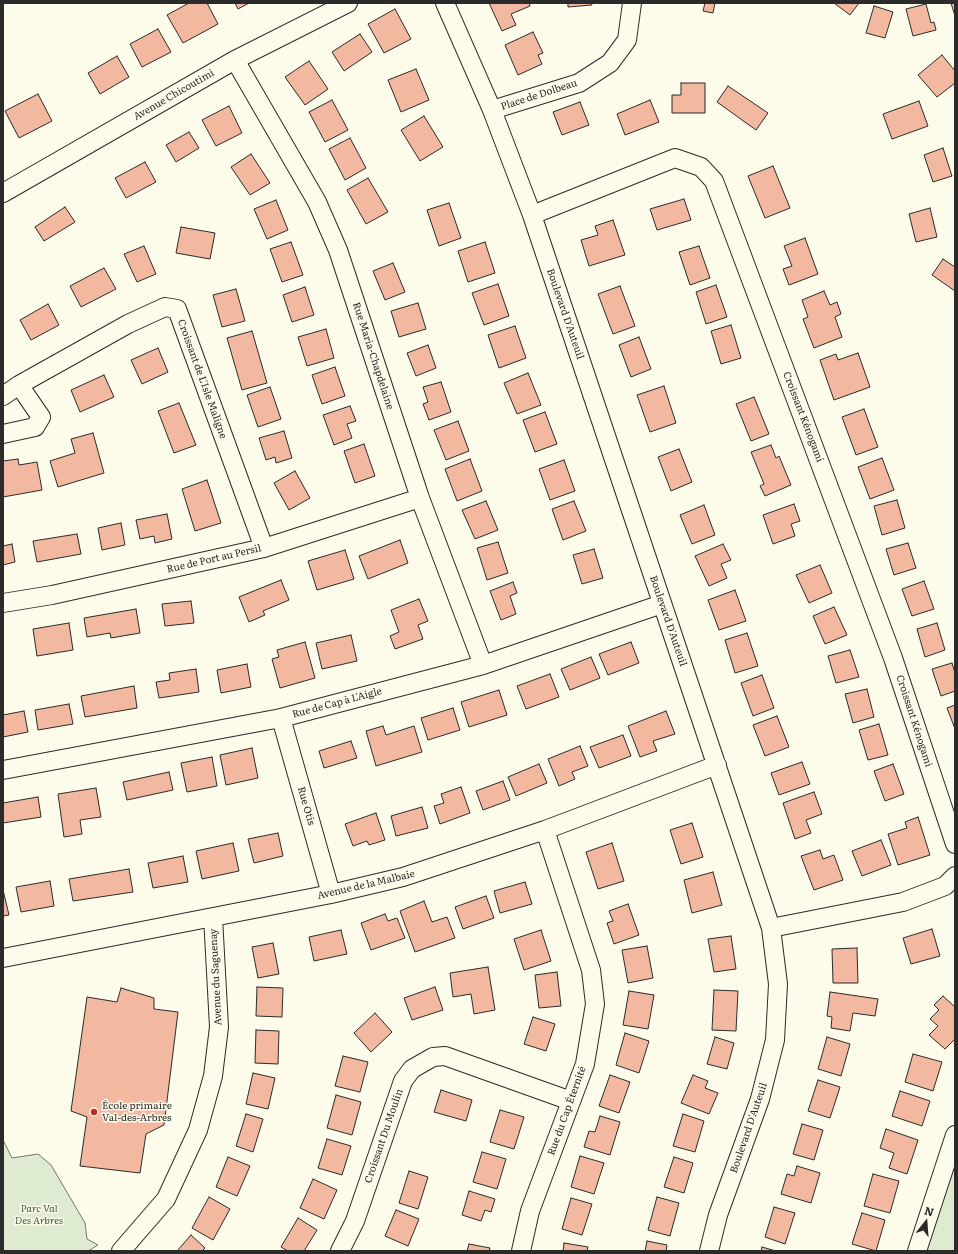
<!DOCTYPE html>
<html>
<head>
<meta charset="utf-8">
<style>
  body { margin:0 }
  #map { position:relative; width:958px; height:1254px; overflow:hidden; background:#fdfbea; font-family:Literata,serif }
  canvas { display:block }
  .frame { position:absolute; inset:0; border:4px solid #2b2b2b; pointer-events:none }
  .north { position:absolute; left:906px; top:1202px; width:40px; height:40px; -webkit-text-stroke:3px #fdfbea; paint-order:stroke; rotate:17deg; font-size:11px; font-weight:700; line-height:16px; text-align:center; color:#2b2b2b }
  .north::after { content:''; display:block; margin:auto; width:14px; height:18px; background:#2b2b2b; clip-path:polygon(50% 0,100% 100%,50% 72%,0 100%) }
</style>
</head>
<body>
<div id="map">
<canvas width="958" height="1254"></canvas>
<div class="frame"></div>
<div class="north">N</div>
</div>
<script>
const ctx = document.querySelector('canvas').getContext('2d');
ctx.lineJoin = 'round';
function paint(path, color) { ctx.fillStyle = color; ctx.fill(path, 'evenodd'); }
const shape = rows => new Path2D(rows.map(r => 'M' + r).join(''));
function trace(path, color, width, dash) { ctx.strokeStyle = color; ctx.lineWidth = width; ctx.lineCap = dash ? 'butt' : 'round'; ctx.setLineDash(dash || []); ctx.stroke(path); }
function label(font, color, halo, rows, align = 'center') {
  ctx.font = font + ' Literata,serif'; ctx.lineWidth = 3; ctx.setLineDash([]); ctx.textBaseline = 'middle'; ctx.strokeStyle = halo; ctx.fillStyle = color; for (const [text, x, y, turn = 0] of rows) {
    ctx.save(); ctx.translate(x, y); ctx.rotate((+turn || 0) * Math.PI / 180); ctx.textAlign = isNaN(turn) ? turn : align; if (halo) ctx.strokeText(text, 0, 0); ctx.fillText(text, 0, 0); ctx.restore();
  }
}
const green = shape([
  [3,1140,12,1158,38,1154,51,1165,85,1223,87,1239,98,1245,88,1251,3,1251,3,1140],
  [955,1161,955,1251,926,1251,955,1161]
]);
paint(green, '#deebd1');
trace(green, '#74746e', 1);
const building = shape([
  [189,3,207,3,218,24,183,43,167,15,189,3],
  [235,3,249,3,238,9,235,3],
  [489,3,529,3,530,6,511,14,516,25,502,31,489,3],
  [568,3,591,3,592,5,568,7,568,3],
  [705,3,715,3,713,13,703,11,705,3],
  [834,3,859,3,850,15,834,3],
  [951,3,955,3,955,16,951,3],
  [926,4,931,23,934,22,936,30,913,36,906,9,926,4],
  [874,6,893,12,885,38,866,33,874,6],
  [395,9,411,39,384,53,368,24,395,9],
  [158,29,171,52,142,67,130,44,158,29],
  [533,32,543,53,538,55,542,64,518,75,505,45,533,32],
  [360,34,372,52,344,71,332,52,360,34],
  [942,55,955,71,955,83,937,97,918,75,942,55],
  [117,56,129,77,100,94,88,73,117,56],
  [309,61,328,89,305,105,285,77,309,61],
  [416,69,429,100,401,112,388,80,416,69],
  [681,83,705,83,705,113,672,113,672,95,681,95,681,83],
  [728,86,768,113,756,130,717,102,728,86],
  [38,94,52,121,19,138,5,111,38,94],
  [332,100,348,130,325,142,309,112,332,100],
  [650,100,659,122,625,135,617,114,650,100],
  [919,101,928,126,892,139,883,114,919,101],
  [580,102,589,125,562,135,553,112,580,102],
  [229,106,242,133,216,146,202,120,229,106],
  [424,116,443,147,420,161,401,130,424,116],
  [189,132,199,148,176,162,166,145,189,132],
  [350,138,366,168,345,180,329,149,350,138],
  [943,148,952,176,933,182,924,155,943,148],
  [251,154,270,183,250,195,231,167,251,154],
  [145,162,156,182,126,198,115,178,145,162],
  [773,166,790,208,765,218,748,176,773,166],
  [368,178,388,212,366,224,347,190,368,178],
  [684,199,691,220,657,230,650,209,684,199],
  [276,200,288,230,267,239,254,209,276,200],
  [449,203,461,238,439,246,427,210,449,203],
  [65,207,75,222,44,241,35,227,65,207],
  [930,208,937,237,916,242,909,214,930,208],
  [613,220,625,255,589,266,581,240,598,235,595,226,613,220],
  [181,227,215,233,210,259,176,253,181,227],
  [805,238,818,274,789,285,783,269,792,266,784,246,805,238],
  [291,242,303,275,282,282,270,249,291,242],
  [485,242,495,273,468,282,458,251,485,242],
  [144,246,156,274,137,282,124,254,144,246],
  [699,246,710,278,690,285,679,252,699,246],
  [943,259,955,267,955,291,932,275,943,259],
  [393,263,405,292,385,300,373,271,393,263],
  [104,268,116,289,81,307,70,286,104,268],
  [498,284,509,316,484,325,472,293,498,284],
  [716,285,727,317,706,324,696,292,716,285],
  [620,286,635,326,613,334,598,294,620,286],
  [305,287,314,315,292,322,283,295,305,287],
  [236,289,245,321,222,327,213,295,236,289],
  [824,291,830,305,837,302,841,314,835,317,842,337,814,348,803,319,808,317,802,300,824,291],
  [418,303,426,329,399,337,391,311,418,303],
  [48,304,59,325,31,340,20,320,48,304],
  [731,325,741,358,721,364,711,331,731,325],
  [515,326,526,358,499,368,488,335,515,326],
  [326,329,334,358,307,366,298,337,326,329],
  [252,331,267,383,242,390,227,338,252,331],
  [639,337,651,369,631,377,619,345,639,337],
  [428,345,436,368,416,376,407,353,428,345],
  [158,348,168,372,142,384,131,360,158,348],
  [858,353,870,387,834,400,820,360,836,354,838,360,858,353],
  [335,367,345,396,322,404,312,375,335,367],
  [528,373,541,405,517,414,504,383,528,373],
  [104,375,114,397,80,412,71,390,104,375],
  [441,382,451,412,429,420,423,404,428,402,423,387,441,382],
  [664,386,676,423,650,432,637,395,664,386],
  [270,387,281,419,258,427,247,395,270,387],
  [754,397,769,434,751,441,736,404,754,397],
  [179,403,196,445,174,453,158,411,179,403],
  [350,406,356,421,347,424,352,438,334,445,323,415,350,406],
  [864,409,878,447,856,455,842,417,864,409],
  [545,412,557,444,535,452,523,420,545,412],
  [458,421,469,451,446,460,434,430,458,421],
  [284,431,292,458,276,463,275,457,266,460,259,438,284,431],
  [93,433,104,473,58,487,50,461,75,453,71,439,93,433],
  [364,444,375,476,355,483,344,451,364,444],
  [771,445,776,458,779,456,791,485,765,496,760,486,764,484,751,452,771,445],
  [679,449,692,482,671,491,658,457,679,449],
  [882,458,894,490,870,499,858,467,882,458],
  [18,459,19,465,37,462,42,490,3,497,3,461,18,459],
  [470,459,482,491,457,501,445,469,470,459],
  [564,460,575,491,550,500,539,469,564,460],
  [295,471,310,498,289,510,274,483,295,471],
  [207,480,221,523,195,531,182,489,207,480],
  [897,500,905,528,882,535,874,506,897,500],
  [486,501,498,530,475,539,462,510,486,501],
  [574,501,586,531,563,540,552,509,574,501],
  [794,504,800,521,791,524,795,536,773,544,763,515,794,504],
  [704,505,715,535,692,544,680,515,704,505],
  [167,514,172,539,155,543,154,536,140,539,136,520,167,514],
  [121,523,125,545,102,550,98,528,121,523],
  [77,534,81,554,37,562,33,541,77,534],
  [400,540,408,563,368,579,359,556,400,540],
  [498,542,508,573,487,580,477,548,498,542],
  [908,543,916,568,894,575,886,549,908,543],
  [12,544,15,562,3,565,3,546,12,544],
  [723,544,731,560,721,564,727,578,709,586,695,556,723,544],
  [594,549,603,578,582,584,573,555,594,549],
  [345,550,354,579,317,590,308,561,345,550],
  [820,565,832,593,809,603,796,575,820,565],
  [281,580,289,600,263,611,265,615,249,622,239,597,281,580],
  [924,581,934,609,912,616,902,589,924,581],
  [513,582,517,593,510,596,516,614,501,620,490,591,513,582],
  [735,590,746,621,719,630,708,600,735,590],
  [419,599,428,621,418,625,423,639,395,649,390,636,399,632,391,610,419,599],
  [191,601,194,623,165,626,162,604,191,601],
  [834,607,847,635,825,644,813,616,834,607],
  [136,609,140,633,111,638,110,633,87,637,84,618,136,609],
  [69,623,73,650,37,656,33,629,69,623],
  [937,623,945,650,925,657,917,629,937,623],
  [747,633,758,666,735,673,725,640,747,633],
  [351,635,357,661,322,669,316,643,351,635],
  [305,642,315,678,280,688,272,659,279,657,277,650,305,642],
  [631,642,639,663,608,675,599,654,631,642],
  [850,650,859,677,836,683,828,656,850,650],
  [591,657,600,678,570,690,561,669,591,657],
  [952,663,955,673,955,691,941,696,932,669,952,663],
  [247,664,251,687,221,693,217,670,247,664],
  [196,669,199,692,159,698,156,682,170,680,169,673,196,669],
  [550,674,559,697,526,709,517,686,550,674],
  [762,675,774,708,753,716,741,683,762,675],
  [134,686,137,708,85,717,81,696,134,686],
  [867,689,874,717,853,723,845,694,867,689],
  [499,690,507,715,469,727,461,702,499,690],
  [69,704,73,724,38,730,35,710,69,704],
  [955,705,955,729,947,708,955,705],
  [453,708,460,730,428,740,421,718,453,708],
  [24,711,28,732,3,737,3,715,24,711],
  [666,711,675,734,653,741,657,751,640,757,628,726,666,711],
  [777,716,789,747,765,756,753,725,777,716],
  [879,724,888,755,868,760,859,730,879,724],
  [383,726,386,735,414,726,422,752,376,766,366,731,383,726],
  [623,735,631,756,599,768,590,747,623,735],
  [351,741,357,758,324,768,319,751,351,741],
  [580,746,588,766,572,772,575,779,559,786,548,759,580,746],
  [252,748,258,778,226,785,220,755,252,748],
  [212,757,217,786,187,792,181,763,212,757],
  [802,762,810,784,779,795,771,773,802,762],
  [539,764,547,783,516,796,508,777,539,764],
  [893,764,904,794,885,801,874,771,893,764],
  [169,772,173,790,127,800,123,782,169,772],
  [503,781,510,800,483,810,476,791,503,781],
  [461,787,470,813,440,824,434,806,444,803,441,794,461,787],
  [96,788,101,817,80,820,82,834,64,837,58,794,96,788],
  [814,792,822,814,806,820,811,833,795,839,783,803,814,792],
  [38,797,41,817,3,823,3,803,38,797],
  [422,807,428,828,396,836,391,816,422,807],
  [376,813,385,840,369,845,367,841,353,846,345,824,376,813],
  [918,817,930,855,898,865,888,834,907,828,905,822,918,817],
  [692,823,703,857,681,864,670,830,692,823],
  [278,833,283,856,254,863,248,839,278,833],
  [881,840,891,865,862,876,852,851,881,840],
  [233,843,239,871,202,879,196,851,233,843],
  [612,843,624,881,598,889,586,852,612,843],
  [820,850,823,859,834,855,843,880,814,890,801,856,820,850],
  [183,856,188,882,153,888,148,863,183,856],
  [129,869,133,892,73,901,69,879,129,869],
  [713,872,722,905,692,913,684,880,713,872],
  [50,881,54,906,21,912,16,887,50,881],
  [525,882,532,904,500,913,494,891,525,882],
  [3,890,9,915,3,916,3,890],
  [486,896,494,918,463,929,455,907,486,896],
  [424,901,432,922,447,917,455,938,415,952,400,911,424,901],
  [628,904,639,935,614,944,607,923,613,921,609,911,628,904],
  [385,914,388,921,397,918,405,938,371,950,361,923,385,914],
  [932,929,940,956,911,964,903,938,932,929],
  [341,930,347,954,314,961,309,937,341,930],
  [541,930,551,961,524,970,514,939,541,930],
  [731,936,736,969,714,972,708,939,731,936],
  [273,943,279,974,258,978,252,947,273,943],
  [647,946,653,978,628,983,622,950,647,946],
  [857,948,858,983,833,983,832,949,857,948],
  [488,967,495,1010,474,1014,471,994,453,997,450,973,488,967],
  [557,972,561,1006,539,1008,535,975,557,972],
  [257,987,283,988,282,1017,256,1016,257,987],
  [435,987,443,1010,412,1020,404,998,435,987],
  [121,988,154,998,154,1009,178,1012,164,1125,146,1134,140,1173,80,1166,87,1117,71,1111,87,997,117,1002,121,988],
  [714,990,738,991,736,1031,712,1030,714,990],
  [629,991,654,995,648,1029,623,1025,629,991],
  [830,992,878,999,875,1016,853,1013,850,1031,831,1028,832,1017,827,1016,830,992],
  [943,996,955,1007,955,1039,945,1049,929,1035,938,1026,930,1019,939,1010,934,1005,943,996],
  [375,1013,392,1032,371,1052,354,1033,375,1013],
  [533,1017,555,1024,546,1051,524,1044,533,1017],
  [256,1030,279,1031,278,1064,255,1063,256,1030],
  [625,1033,649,1041,639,1073,616,1065,625,1033],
  [715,1037,734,1043,727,1069,707,1064,715,1037],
  [827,1037,850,1044,841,1076,818,1069,827,1037],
  [913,1054,942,1062,933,1091,905,1082,913,1054],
  [343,1056,368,1062,360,1092,335,1086,343,1056],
  [253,1073,275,1078,268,1109,246,1104,253,1073],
  [610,1075,630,1082,619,1113,599,1106,610,1075],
  [693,1075,708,1081,705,1088,718,1093,709,1114,681,1103,693,1075],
  [818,1080,840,1087,830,1118,808,1111,818,1080],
  [441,1090,472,1100,466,1121,434,1112,441,1090],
  [900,1091,930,1101,922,1126,892,1116,900,1091],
  [336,1095,361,1102,352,1135,327,1128,336,1095],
  [500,1110,524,1117,514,1149,490,1142,500,1110],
  [246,1114,263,1119,253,1152,236,1146,246,1114],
  [683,1114,704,1121,695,1152,673,1146,683,1114],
  [600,1116,620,1122,610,1155,584,1147,589,1131,595,1132,600,1116],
  [802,1124,823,1130,814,1160,793,1154,802,1124],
  [886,1129,918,1140,907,1174,889,1168,894,1153,880,1148,886,1129],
  [327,1139,351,1146,342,1175,318,1168,327,1139],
  [482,1152,506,1159,497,1189,473,1182,482,1152],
  [580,1156,604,1163,594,1194,571,1187,580,1156],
  [228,1157,250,1166,237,1196,216,1187,228,1157],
  [674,1157,693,1163,684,1193,664,1187,674,1157],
  [797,1166,820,1173,811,1203,781,1194,787,1174,794,1176,797,1166],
  [409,1171,428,1177,418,1209,399,1203,409,1171],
  [873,1174,899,1181,890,1213,864,1206,873,1174],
  [313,1179,337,1190,324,1219,300,1208,313,1179],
  [469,1191,495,1199,491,1212,485,1210,481,1221,462,1215,469,1191],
  [209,1197,230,1209,213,1240,192,1228,209,1197],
  [657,1197,679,1203,670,1236,648,1230,657,1197],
  [571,1198,592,1204,582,1235,562,1229,571,1198],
  [774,1207,795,1213,785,1244,765,1237,774,1207],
  [396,1210,419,1219,408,1246,385,1236,396,1210],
  [862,1213,885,1220,876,1251,852,1244,862,1213],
  [298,1218,317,1230,304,1251,288,1251,281,1247,298,1218],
  [191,1235,205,1248,202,1251,177,1251,191,1235],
  [647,1241,667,1245,666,1251,645,1251,647,1241],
  [564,1243,588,1247,587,1251,563,1251,564,1243],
  [469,1244,490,1248,489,1251,467,1251,469,1244],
  [762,1247,776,1251,761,1251,762,1247]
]);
paint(building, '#f2b8a0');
trace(building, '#2b2b2b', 1);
const minor = shape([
  [445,3,492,110,532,215,771,928,778,984,775,1040,760,1099,718,1215,709,1251],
  [235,60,317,202,338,250,420,498,483,665],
  [492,110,579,83,610,63,627,40,632,3],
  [3,193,235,60,348,3],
  [532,215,675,158,701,167,714,181,893,658,955,844],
  [3,396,19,385,128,324,165,307,177,309,264,548],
  [3,434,35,427,41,417,19,385],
  [3,603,52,595,264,548,420,498],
  [281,718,331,894],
  [3,770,281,718,483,665,662,604],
  [771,928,903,902,945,886,955,876],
  [3,958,331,894,403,877,545,830,717,765],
  [121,1251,166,1199,198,1130,213,1076,219,1027,213,917],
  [340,1251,355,1221,403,1081,412,1069,433,1057,445,1056,571,1101],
  [521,1251,530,1211,585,1064,595,1004,591,970,545,830],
  [917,1251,955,1135]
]);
trace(minor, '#2b2b2b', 20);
trace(minor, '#fdfbea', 18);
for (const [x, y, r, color] of [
  [94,1112,4,"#c62828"]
]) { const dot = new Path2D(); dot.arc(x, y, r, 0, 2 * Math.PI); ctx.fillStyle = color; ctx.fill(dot); trace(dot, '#fdfbea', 1.5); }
label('10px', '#2b2b2b', '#fdfbea', [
  ["Avenue Chicoutimi",174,95,-30],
  ["Place de Dolbeau",539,95,-18],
  ["Boulevard D'Auteuil",565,314,71],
  ["Rue Maria-Chapdelaine",373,356,72],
  ["Croissant de L'Isle Maligne",202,379,70],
  ["Croissant Kénogami",803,417,69],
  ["Rue de Port au Persil",214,559,-13],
  ["Boulevard D'Auteuil",668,621,71],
  ["Rue de Cap à L'Aigle",337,703,-15],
  ["Croissant Kénogami",914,721,72],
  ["Rue Otis",306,806,74],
  ["Avenue de la Malbaie",366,885,-13],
  ["Avenue du Saguenay",216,977,-93],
  ["Rue du Cap Éternité",567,1111,-70],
  ["Boulevard D'Auteuil",749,1128,-71],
  ["Croissant Du Moulin",384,1136,-71]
]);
label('10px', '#2b2b2b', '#fdfbea', [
  ["École primaire",102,1106],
  ["Val-des-Arbres",102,1118]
], 'left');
label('italic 10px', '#34623c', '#fdfbea', [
  ["Parc Val",39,1209],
  ["Des Arbres",39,1221]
]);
</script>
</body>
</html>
